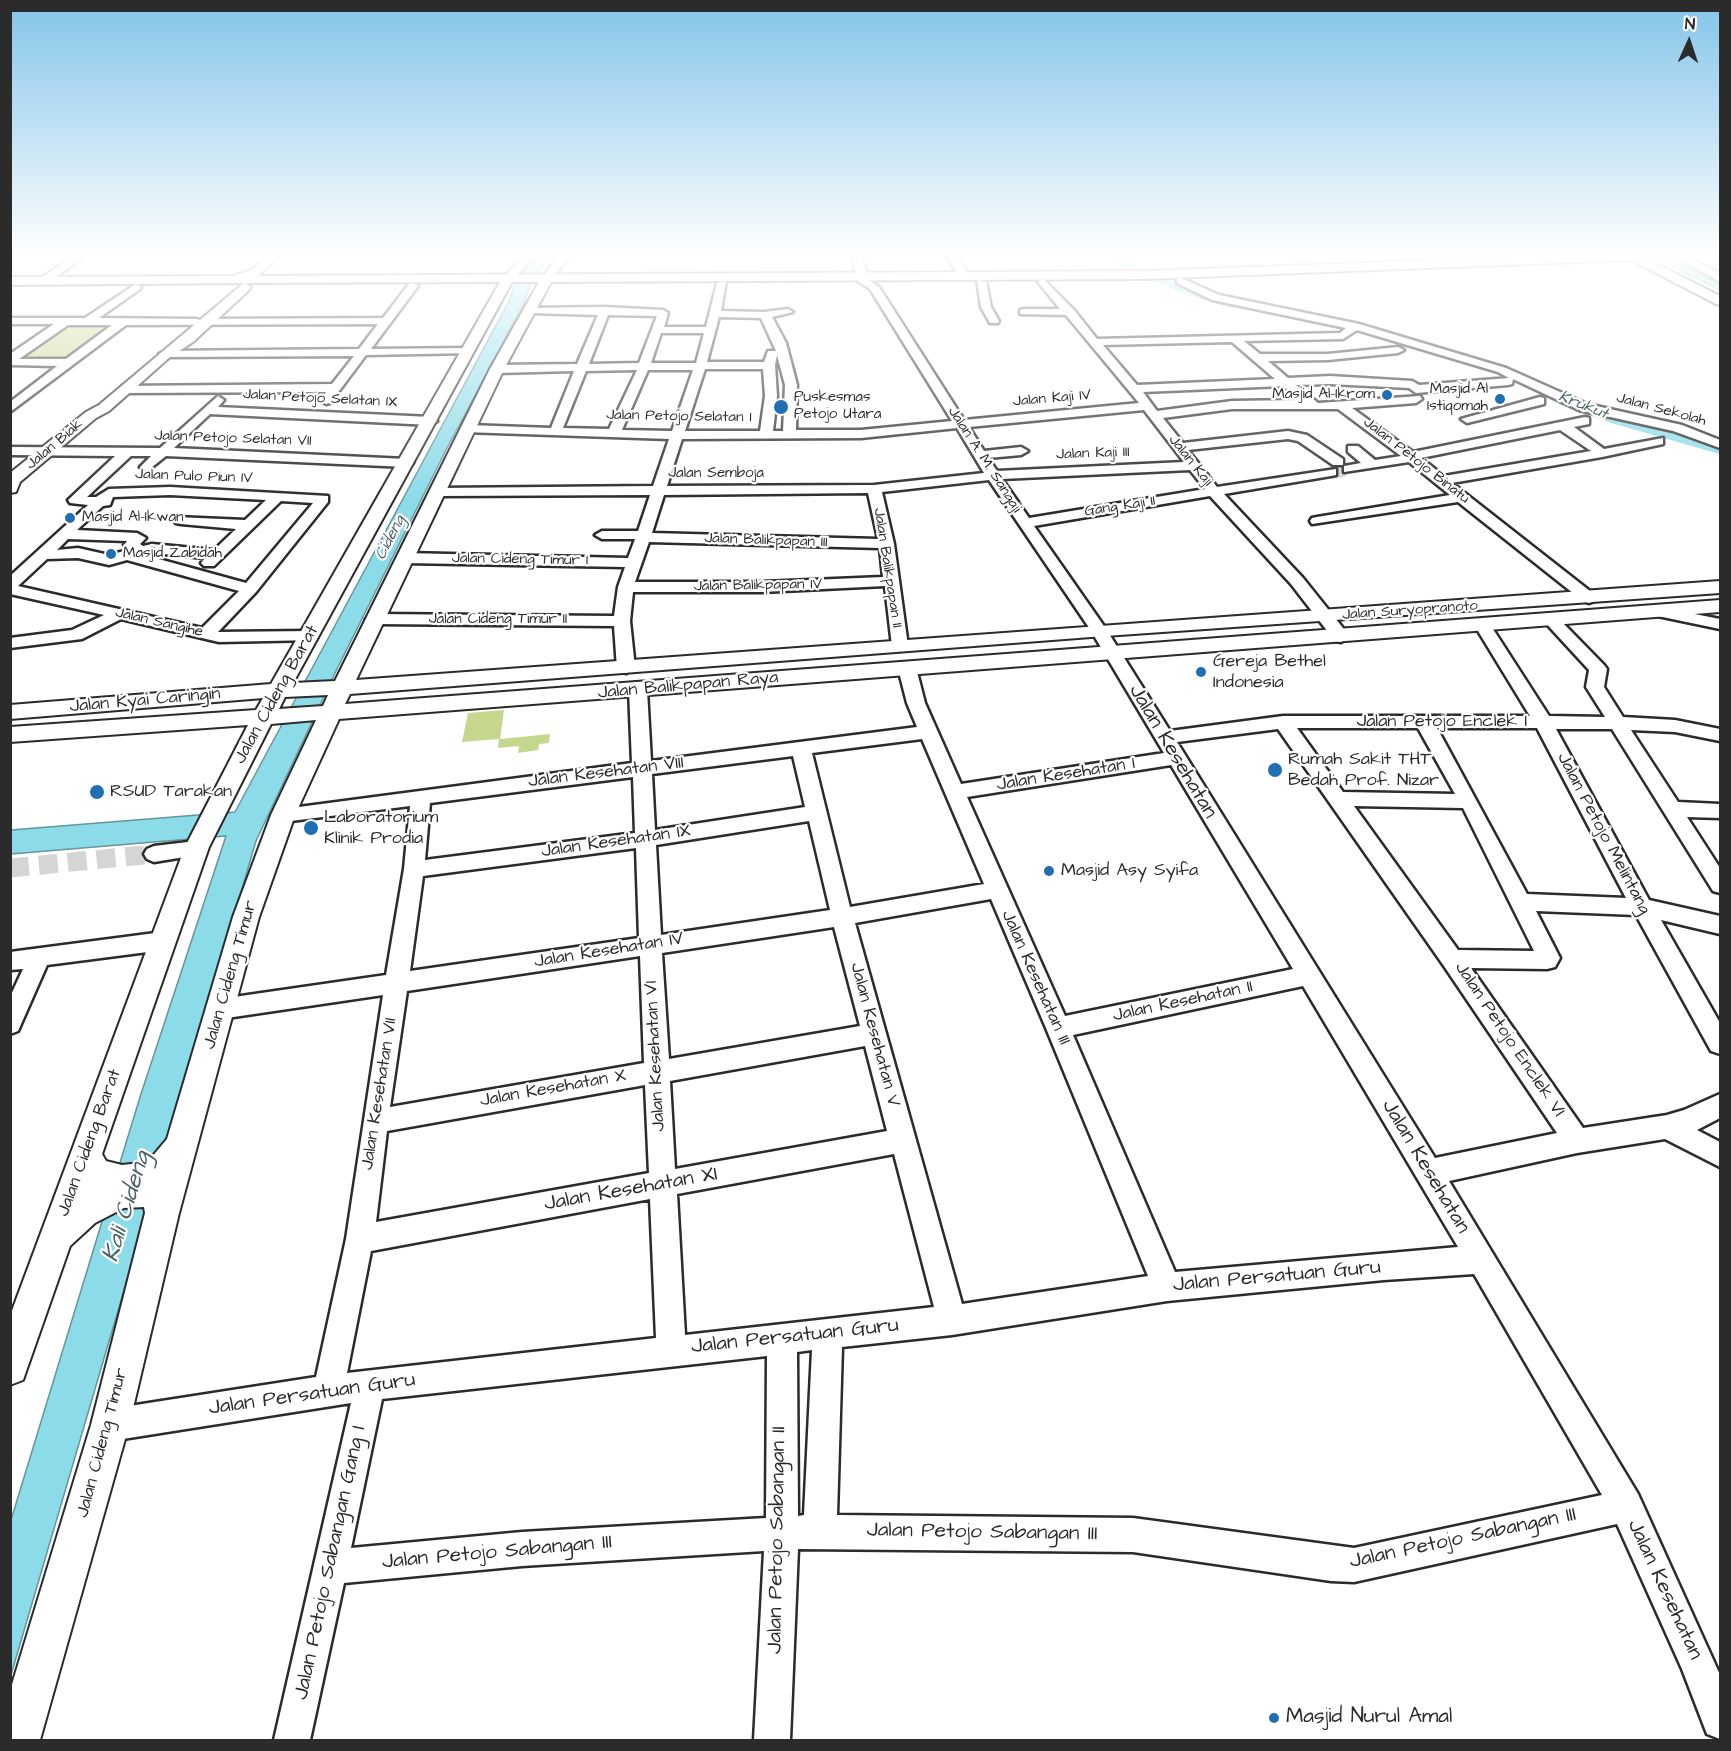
<!DOCTYPE html>
<html>
<head>
<meta charset="utf-8">
<style>
  body { margin:0 }
  #map { position:relative; width:1731px; height:1751px; overflow:hidden; background:#fff; font-family:"Architects Daughter",sans-serif }
  canvas { display:block }
  .frame { position:absolute; inset:0; border:12px solid #2b2b2b; pointer-events:none }
  .north { position:absolute; left:1659px; top:12px; width:60px; height:60px; -webkit-text-stroke:4px #fff; paint-order:stroke; rotate:3deg; font-size:16px; font-weight:700; line-height:24px; text-align:center; color:#2b2b2b }
  .north::after { content:''; display:block; margin:auto; width:21px; height:27px; background:#2b2b2b; clip-path:polygon(50% 0,100% 100%,50% 72%,0 100%) }
</style>
</head>
<body>
<div id="map">
<canvas width="1731" height="1751"></canvas>
<div class="frame"></div>
<div class="north">N</div>
</div>
<script>
const ctx = document.querySelector('canvas').getContext('2d');
ctx.lineJoin = 'round';
function paint(path, color) { ctx.fillStyle = color; ctx.fill(path, 'evenodd'); }
const shape = rows => new Path2D(rows.map(r => 'M' + r).join(''));
function trace(path, color, width, dash) { ctx.strokeStyle = color; ctx.lineWidth = width; ctx.lineCap = dash ? 'butt' : 'round'; ctx.setLineDash(dash || []); ctx.stroke(path); }
function label(font, color, halo, rows, align = 'center') {
  ctx.font = font + ' "Architects Daughter",sans-serif'; ctx.lineWidth = 4.5; ctx.setLineDash([]); ctx.textBaseline = 'middle'; ctx.strokeStyle = halo; ctx.fillStyle = color; for (const [text, x, y, turn = 0] of rows) {
    ctx.save(); ctx.translate(x, y); ctx.rotate((+turn || 0) * Math.PI / 180); ctx.textAlign = isNaN(turn) ? turn : align; if (halo) ctx.strokeText(text, 0, 0); ctx.fillText(text, 0, 0); ctx.restore();
  }
}
paint(shape([
  [67,326,115,326,68,361,18,361],
  [504,710,500,739,550,734,549,743,539,744,538,750,518,753,519,746,498,748,499,739,462,742,468,713]
]), '#c4d78c');
const water = shape([
  [535,256,552,256,534,275,525,301,447,448,336,671,256,841,11,1675,11,1520,140,1097,226,836,11,854,11,830,235,812,509,301,518,275,535,256],
  [1652,256,1665,256,1720,285,1720,290,1652,256]
]);
paint(water, '#8cdbe9');
trace(water, '#65959d', 1.5);
paint(shape([
  [1097,256,1113,256,1239,304,1232,308,1177,291,1097,256],
  [1565,396,1623,417,1720,444,1720,454,1611,423,1559,404,1557,401,1559,398,1565,396]
]), '#8cdbe9');
trace(shape([
  [1331,472,1349,469]
]), '#d5d5d5', 14, [14, 8]);
trace(shape([
  [10,868,154,854]
]), '#d5d5d5', 19, [19, 10]);
const minor = shape([
  [73,256,84,256,48,283,40,283,40,279,73,256],
  [524,256,534,256,512,281,504,281,504,277,524,256],
  [559,256,569,256,551,280,543,280,542,278,559,256],
  [851,256,861,256,869,280,879,287,964,420,1139,403,1066,315,1020,314,1020,310,1024,309,1060,309,1038,282,1043,279,1074,310,1097,339,1340,333,1346,328,1212,300,1177,283,1177,279,1181,278,1219,295,1359,324,1506,368,1587,404,1682,425,1720,440,1720,448,1673,431,1579,410,1513,379,1512,384,1508,385,1416,393,1409,388,1330,384,1296,385,1318,403,1420,396,1422,399,1416,403,1352,408,1413,452,1585,417,1589,418,1589,424,1574,427,1604,449,1663,438,1663,444,1602,457,1452,483,1595,595,1597,598,1595,601,1589,603,1583,601,1458,502,1312,524,1310,521,1312,518,1317,517,1450,495,1409,462,1344,472,1344,466,1361,463,1348,452,1348,446,1358,446,1375,460,1401,456,1338,409,1232,409,1163,418,1183,443,1288,431,1307,435,1343,459,1343,465,1333,465,1298,441,1288,439,1188,450,1217,487,1336,469,1336,475,1331,476,1224,494,1303,578,1347,633,1349,637,1341,642,1335,641,1291,584,1210,496,1034,526,1106,629,1170,731,1283,716,1530,716,1475,626,1483,621,1491,626,1549,716,1605,717,1586,687,1589,670,1543,620,1551,615,1557,617,1604,665,1607,669,1604,687,1623,717,1675,720,1720,729,1720,741,1675,732,1631,730,1678,802,1720,804,1720,818,1687,817,1720,868,1720,893,1713,891,1612,729,1556,729,1649,900,1720,916,1720,934,1661,920,1720,1023,1720,1054,1711,1051,1636,915,1536,911,1560,958,1555,967,1547,969,1471,968,1583,1128,1667,1115,1684,1110,1720,1094,1720,1118,1697,1130,1720,1142,1720,1167,1665,1139,1577,1153,1449,1181,1638,1494,1720,1675,1720,1739,1707,1734,1682,1669,1617,1524,1354,1582,1331,1581,1133,1552,798,1549,790,1740,754,1740,764,1551,522,1566,344,1583,310,1740,274,1740,351,1403,110,1441,99,1436,94,1425,99,1414,110,1409,316,1377,346,1239,383,995,220,1019,212,1016,208,1009,212,1002,220,999,386,975,404,869,410,806,283,822,276,820,273,815,276,810,632,763,629,690,638,684,647,690,651,761,917,727,907,703,898,668,907,663,916,668,925,703,961,784,1164,753,1090,629,989,480,882,492,894,544,908,646,900,651,892,646,885,586,762,592,633,592,630,621,635,668,626,673,617,668,614,626,374,624,366,619,374,614,614,616,618,587,625,567,405,563,397,558,405,553,628,558,635,539,602,539,595,535,602,531,638,531,650,495,438,496,431,492,438,488,653,486,669,439,464,432,464,426,469,425,551,428,574,371,497,373,491,369,497,365,577,364,598,315,530,313,525,310,526,308,605,307,663,310,668,313,664,327,706,327,717,283,726,281,721,311,764,312,788,309,793,312,772,317,786,343,797,385,796,430,861,430,952,421,870,289,859,282,851,256],
  [608,315,657,316,639,363,589,364,608,315],
  [719,317,761,318,776,351,768,351,764,362,707,362,719,317],
  [1357,330,1498,372,1509,378,1419,385,1412,381,1330,376,1288,378,1268,361,1328,360,1398,353,1404,350,1398,347,1328,354,1260,354,1244,341,1343,339,1357,330],
  [661,333,704,333,696,363,651,363,661,333],
  [1232,342,1275,379,1137,385,1103,345,1232,342],
  [777,355,785,385,783,431,773,431,777,396,775,365,777,355],
  [705,369,763,369,765,396,760,431,685,431,705,369],
  [637,370,609,429,563,428,586,371,637,370],
  [648,370,693,370,672,431,622,430,648,370],
  [1283,386,1299,400,1232,401,1157,411,1143,392,1283,386],
  [1144,410,1184,462,997,471,988,458,1021,455,1028,451,1021,447,984,451,969,427,1144,410],
  [957,428,984,473,874,485,667,486,682,439,861,438,957,428],
  [1560,430,1591,451,1444,476,1421,458,1560,430],
  [1190,470,1205,489,1029,518,1002,479,1190,470],
  [868,493,878,539,652,533,664,495,868,493],
  [649,542,880,548,883,577,762,582,635,582,649,542],
  [1297,728,1418,728,1455,794,1343,792,1297,728],
  [1437,728,1537,728,1626,898,1527,894,1437,728],
  [1278,729,1444,966,1557,1133,1435,1158,1177,742,1278,729],
  [922,739,984,884,850,907,812,753,922,739],
  [793,756,805,807,655,830,652,774,793,756],
  [1171,765,1293,969,1065,1016,967,797,1171,765],
  [633,777,635,833,425,860,430,803,633,777],
  [1354,806,1463,808,1534,951,1458,950,1354,806],
  [809,821,830,910,661,935,656,845,809,821],
  [636,848,639,938,410,971,423,876,636,848],
  [991,899,1046,1028,1148,1276,962,1304,855,923,991,899],
  [834,927,860,1026,669,1059,662,953,834,927],
  [640,956,644,1063,390,1107,407,991,640,956],
  [1303,986,1458,1247,1175,1272,1073,1035,1303,986],
  [865,1046,887,1131,675,1169,670,1081,865,1046],
  [645,1085,649,1173,376,1222,387,1131,645,1085],
  [894,1154,934,1307,685,1335,677,1194,894,1154],
  [650,1199,656,1338,347,1373,371,1251,650,1199],
  [1474,1274,1602,1495,1354,1548,1133,1518,837,1515,842,1347,952,1335,1167,1301,1384,1280,1474,1274],
  [812,1350,804,1515,798,1516,797,1352,812,1350],
  [767,1356,766,1518,522,1532,351,1548,382,1399,767,1356],
  [947,256,957,256,969,275,968,277,960,277,947,256],
  [977,280,986,282,991,307,999,321,998,323,990,323,981,307,977,280],
  [413,283,418,286,371,349,468,348,472,349,472,353,366,355,330,403,326,404,320,400,326,392,126,393,122,392,122,386,332,384,354,356,165,357,159,354,165,351,359,349,378,324,126,325,10,412,10,402,57,366,10,365,10,354,54,324,10,324,10,318,85,318,136,284,141,287,140,289,99,318,197,319,202,321,207,319,383,318,409,284,413,283],
  [68,325,112,325,66,359,19,359,68,325],
  [218,396,224,400,218,407,431,417,437,421,431,425,210,414,174,448,406,459,413,463,406,467,166,456,147,471,140,467,151,456,131,456,87,497,96,497,109,489,170,487,328,496,328,502,256,592,218,632,310,631,318,636,316,640,219,642,121,619,82,639,10,648,10,638,72,630,104,615,10,594,10,576,88,505,70,503,68,500,115,456,10,455,10,447,160,448,218,396],
  [170,495,266,500,245,520,176,517,174,520,176,523,181,524,236,529,214,550,152,544,143,546,140,544,146,538,137,533,77,530,103,506,110,505,113,497,170,495],
  [281,501,313,503,246,583,144,555,152,553,205,558,201,563,204,566,214,566,281,501],
  [68,539,127,541,124,545,128,550,109,555,78,548,57,550,68,539],
  [78,558,109,565,127,560,239,591,202,628,18,586,47,559,78,558],
  [1540,397,1544,398,1544,404,1467,423,1461,419,1540,397],
  [1659,607,1720,619,1720,629,1653,615,1651,612,1653,609,1659,607],
  [196,841,203,844,206,849,203,854,154,862,147,859,144,854,147,849,154,846,196,841],
  [163,932,171,935,174,941,171,947,163,950,47,965,18,1031,10,1034,10,997,23,969,10,970,10,952,163,932]
]);
const major = shape([
  [267,256,280,256,258,276,1146,271,1553,256,1641,256,1720,296,1720,305,1716,304,1631,260,1146,279,551,282,504,369,356,680,1720,581,1720,593,1091,637,350,694,345,704,1720,600,1720,612,339,719,295,815,259,917,179,1213,129,1425,40,1740,10,1740,10,1691,91,1425,145,1213,144,1207,124,1208,95,1223,70,1246,23,1380,10,1385,10,1316,185,847,248,725,10,742,10,727,256,710,263,698,10,719,10,705,271,684,500,282,245,283,251,287,249,290,193,342,170,357,109,411,96,418,20,482,16,492,10,493,10,473,86,412,99,405,244,283,10,285,10,277,234,276,251,270,267,256],
  [512,282,539,282,490,369,335,681,293,683,512,282],
  [328,695,323,706,279,709,285,697,328,695],
  [316,720,271,815,233,917,167,1139,151,1158,140,1163,122,1165,106,1161,102,1154,209,847,271,724,316,720],
  [1672,256,1686,256,1720,273,1720,282,1672,256]
]);
trace(minor, '#2b2b2b', 5);
trace(major, '#2b2b2b', 4);
paint(minor, '#fff');
paint(major, '#fff');
const sky = ctx.createLinearGradient(0, 0, 0, 501);
sky.addColorStop(0, '#83c4e8');
sky.addColorStop(0.51, '#fff');
sky.addColorStop(1, '#ffffff00');
ctx.fillStyle = sky;
ctx.fillRect(0, 0, 1731, 501);
for (const [x, y, r, color] of [
  [1387,395,6,"#1f6fb2"],
  [1500,399,6,"#1f6fb2"],
  [781,407,8,"#1f6fb2"],
  [70,518,6,"#1f6fb2"],
  [111,554,6,"#1f6fb2"],
  [1201,672,6,"#1f6fb2"],
  [1275,770,8,"#1f6fb2"],
  [97,792,8,"#1f6fb2"],
  [311,828,8,"#1f6fb2"],
  [1049,871,6,"#1f6fb2"],
  [1274,1718,6,"#1f6fb2"]
]) { const dot = new Path2D(); dot.arc(x, y, r, 0, 2 * Math.PI); ctx.fillStyle = color; ctx.fill(dot); trace(dot, '#fff', 2); }
label('15px', '#2b2b2b', '#fff', [
  ["Masjid Al",1488,390,"right"],
  ["Istiqomah",1488,407,"right"],
  ["Masjid Al-Ikrom",1375,395,"right"],
  ["Puskesmas",794,398],
  ["Petojo Utara",794,415],
  ["Masjid Al-Ikwan",82,518],
  ["Masjid Zabidah",123,554]
], 'left');
label('15px', '#2b2b2b', '#fff', [
  ["Jalan Petojo Selatan IX",320,399,3],
  ["Jalan Kaji IV",1052,399,-5],
  ["Jalan Sekolah",1661,410,15],
  ["Jalan Petojo Selatan I",679,417,1],
  ["Jalan Petojo Selatan VII",233,439,2],
  ["Jalan Biak",55,445,-40],
  ["Jalan Kaji III",1093,454,-2],
  ["Jalan A. M. Sangaji",984,460,57],
  ["Jalan Kaji",1190,461,51],
  ["Jalan Petojo Binatu",1416,461,38],
  ["Jalan Semboja",716,474],
  ["Jalan Pulo Piun IV",194,477,2],
  ["Gang Kaji II",1120,507,-9],
  ["Jalan Balikpapan III",766,541,2],
  ["Jalan Cideng Timur I",520,560,1],
  ["Jalan Balikpapan II",887,568,81],
  ["Jalan Balikpapan IV",758,586,-1],
  ["Jalan Suryopranoto",1410,611,-4],
  ["Jalan Cideng Timur II",498,620],
  ["Jalan Sangihe",159,623,13]
]);
label('italic 16px', '#486064', '#fff', [
  ["Krukut",1583,406,22],
  ["Cideng",391,538,-63]
]);
label('18px', '#2b2b2b', '#fff', [
  ["Gereja Bethel",1213,662],
  ["Indonesia",1213,683],
  ["Rumah Sakit THT",1288,760],
  ["Bedah Prof. Nizar",1288,781],
  ["RSUD Tarakan",110,792],
  ["Laboratorium",324,818],
  ["Klinik Prodia",324,839],
  ["Masjid Asy Syifa",1061,871]
], 'left');
label('18px', '#2b2b2b', '#fff', [
  ["Jalan Balikpapan Raya",688,686,-5],
  ["Jalan Cideng Barat",277,695,-61],
  ["Jalan Kyai Caringin",145,701,-5],
  ["Jalan Petojo Enclek I",1442,722],
  ["Jalan Kesehatan VIII",606,773,-7],
  ["Jalan Kesehatan I",1066,775,-9],
  ["Jalan Petojo Melintang",1603,834,62],
  ["Jalan Kesehatan IX",616,842,-8],
  ["Jalan Kesehatan IV",609,951,-9],
  ["Jalan Cideng Timur",231,975,-74],
  ["Jalan Kesehatan III",1035,978,66],
  ["Jalan Kesehatan II",1183,1002,-12],
  ["Jalan Kesehatan V",874,1035,75],
  ["Jalan Petojo Enclek VI",1509,1040,56],
  ["Jalan Kesehatan VI",656,1056,-93],
  ["Jalan Kesehatan X",553,1089,-10],
  ["Jalan Kesehatan VII",380,1094,-81],
  ["Jalan Cideng Barat",90,1143,-70],
  ["Jalan Cideng Timur",103,1443,-75]
]);
label('21px', '#2b2b2b', '#fff', [
  ["Jalan Kesehatan",1172,752,59],
  ["Jalan Kesehatan",1425,1167,59],
  ["Jalan Kesehatan XI",631,1190,-10],
  ["Jalan Persatuan Guru",1277,1277,-5],
  ["Jalan Persatuan Guru",795,1337,-6],
  ["Jalan Persatuan Guru",312,1395,-8],
  ["Jalan Petojo Sabangan III",982,1533,1],
  ["Jalan Petojo Sabangan III",1463,1539,-12],
  ["Jalan Petojo Sabangan II",778,1540,-89],
  ["Jalan Petojo Sabangan III",497,1553,-5],
  ["Jalan Petojo Sabangan Gang I",331,1563,-78],
  ["Jalan Kesehatan",1664,1590,65]
]);
label('21px', '#2b2b2b', '#fff', [
  ["Masjid Nurul Amal",1286,1718]
], 'left');
label('italic 24px', '#486064', '#fff', [
  ["Kali Cideng",128,1207,-73]
]);
</script>
</body>
</html>
